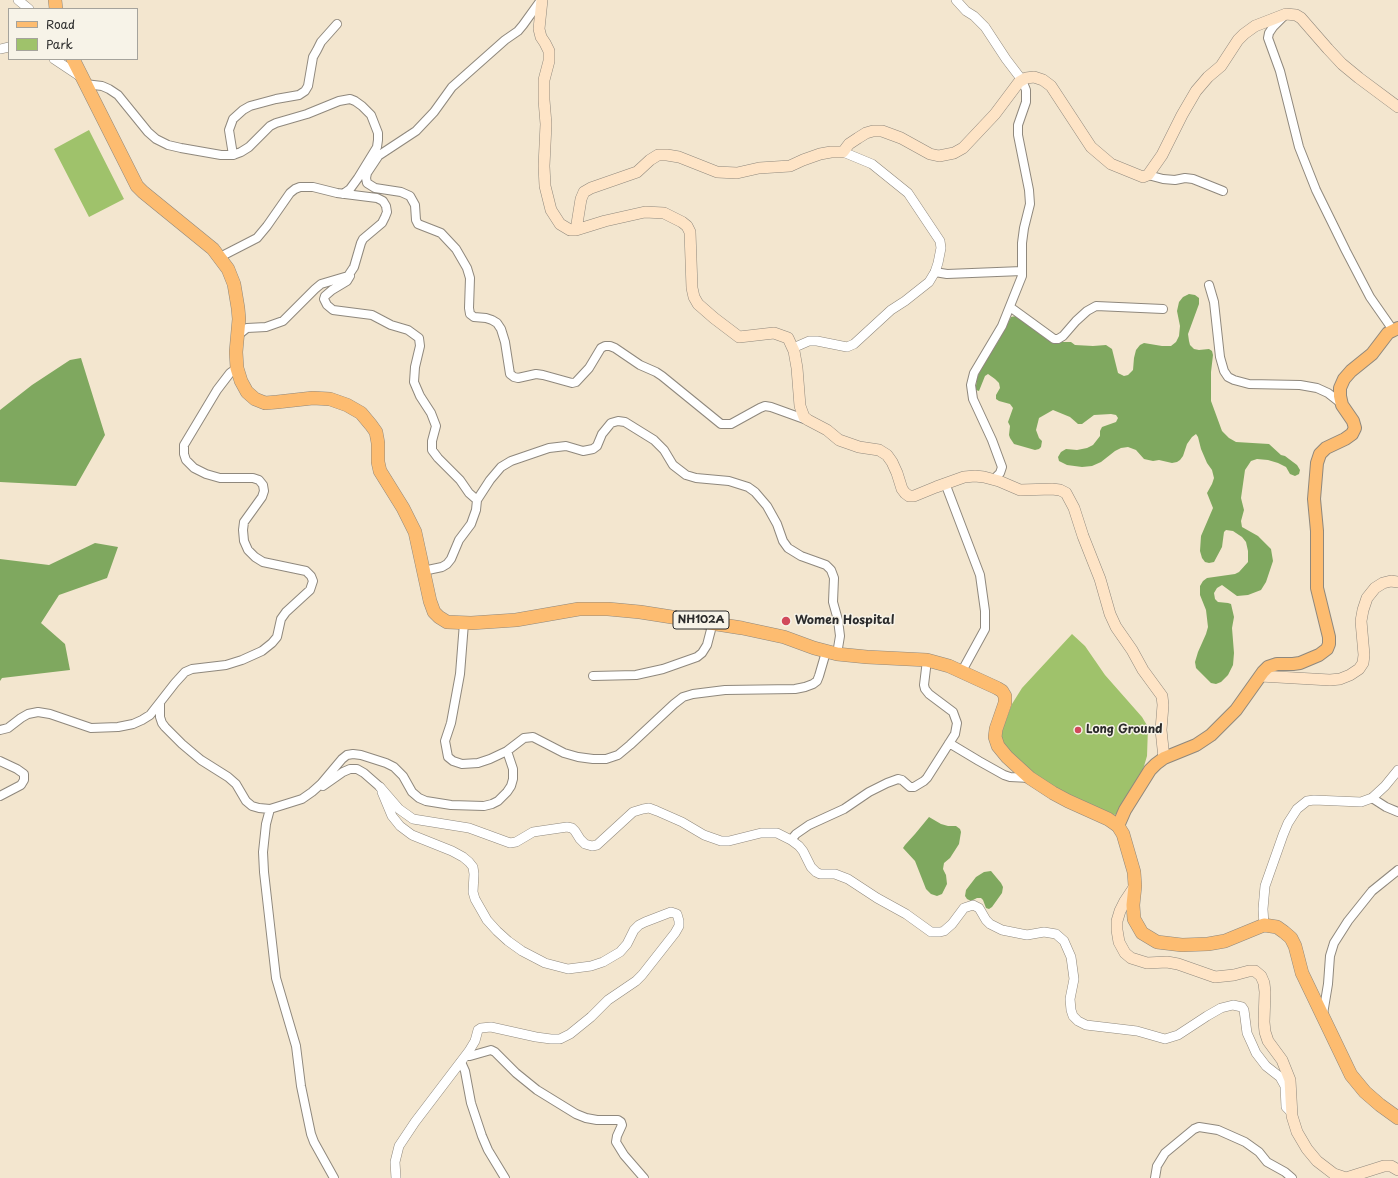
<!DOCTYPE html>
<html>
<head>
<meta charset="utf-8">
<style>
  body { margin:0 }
  #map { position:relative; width:1398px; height:1178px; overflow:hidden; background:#f3e6cf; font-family:"Playpen Sans",sans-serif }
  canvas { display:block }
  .legend { position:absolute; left:8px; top:8px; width:130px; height:52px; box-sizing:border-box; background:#f7f3e8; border:1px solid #a5a39c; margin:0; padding:5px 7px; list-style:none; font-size:12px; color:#2b2b2b }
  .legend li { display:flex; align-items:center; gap:8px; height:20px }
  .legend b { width:20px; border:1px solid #a5a39c }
</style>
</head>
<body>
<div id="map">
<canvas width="1398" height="1178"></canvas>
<ul class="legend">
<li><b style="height:5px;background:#fdbc70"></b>Road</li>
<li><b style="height:11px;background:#9fc26b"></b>Park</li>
</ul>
</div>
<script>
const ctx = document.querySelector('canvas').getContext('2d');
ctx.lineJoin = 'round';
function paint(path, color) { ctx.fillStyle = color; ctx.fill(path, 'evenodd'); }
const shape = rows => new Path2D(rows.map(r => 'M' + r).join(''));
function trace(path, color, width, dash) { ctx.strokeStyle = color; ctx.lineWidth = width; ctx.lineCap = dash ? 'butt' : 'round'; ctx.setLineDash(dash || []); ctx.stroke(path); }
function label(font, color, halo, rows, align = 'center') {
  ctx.font = font + ' "Playpen Sans",sans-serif'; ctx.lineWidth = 3; ctx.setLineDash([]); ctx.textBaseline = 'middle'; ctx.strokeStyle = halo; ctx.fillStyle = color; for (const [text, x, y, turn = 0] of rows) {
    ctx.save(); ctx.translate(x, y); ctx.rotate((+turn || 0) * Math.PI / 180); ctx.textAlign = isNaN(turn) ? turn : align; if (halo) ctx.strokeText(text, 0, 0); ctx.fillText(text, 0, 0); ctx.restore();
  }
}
paint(shape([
  [89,130,124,199,89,217,54,149],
  [1072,634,1085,646,1105,675,1142,717,1148,727,1147,756,1142,773,1118,814,1114,815,1091,808,1049,787,1004,749,1000,736,1012,704,1022,688]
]), '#9fc26b');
paint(shape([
  [1189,294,1195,295,1199,298,1199,304,1188,334,1189,341,1190,345,1194,349,1199,350,1209,349,1212,351,1213,355,1211,372,1211,401,1222,431,1229,438,1236,442,1269,444,1281,455,1285,456,1297,465,1300,470,1299,474,1295,476,1290,474,1286,467,1278,463,1268,460,1257,459,1251,461,1245,470,1241,498,1244,510,1241,521,1242,527,1258,536,1271,549,1273,561,1266,582,1261,590,1248,595,1237,596,1222,585,1217,588,1214,593,1215,599,1218,602,1228,603,1231,604,1234,617,1232,628,1234,653,1233,665,1228,675,1221,682,1216,684,1211,683,1196,668,1195,662,1198,652,1206,634,1208,627,1206,610,1200,595,1200,586,1203,581,1207,578,1235,574,1239,572,1248,562,1248,551,1246,542,1242,537,1233,531,1226,530,1224,532,1222,547,1214,562,1209,563,1205,562,1202,558,1200,551,1201,536,1213,508,1207,493,1212,484,1214,478,1212,470,1207,463,1201,449,1198,437,1196,434,1192,437,1187,444,1183,456,1180,460,1177,462,1172,463,1159,460,1153,461,1144,459,1136,450,1128,447,1121,448,1115,451,1101,462,1092,466,1082,467,1067,465,1059,461,1058,457,1061,452,1066,449,1077,450,1087,448,1093,445,1100,436,1100,431,1102,427,1116,422,1118,418,1116,415,1111,414,1094,415,1082,424,1078,424,1070,417,1053,410,1039,418,1036,430,1039,438,1042,441,1041,447,1039,449,1035,450,1014,444,1010,438,1009,435,1010,426,1008,422,1013,408,1010,404,999,401,996,399,996,395,1000,388,999,383,995,379,988,374,985,376,979,391,976,390,976,386,977,378,982,367,999,340,1011,317,1016,316,1056,342,1071,342,1075,345,1093,346,1106,345,1112,349,1118,373,1124,376,1128,375,1133,370,1134,358,1136,350,1140,345,1144,343,1162,346,1171,346,1176,342,1179,336,1180,326,1177,311,1179,302,1183,297],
  [81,358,105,435,76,486,0,482,0,410,32,385,70,360],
  [95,543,118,547,107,578,59,595,41,623,65,644,70,670,2,678,0,681,0,559,49,565],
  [929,817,941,824,948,826,956,826,960,829,961,832,959,844,950,858,944,863,943,869,946,875,947,884,942,894,937,896,931,894,926,889,915,861,903,848,905,845,915,834],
  [991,871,1001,883,1003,887,1002,893,992,907,989,909,986,908,983,900,981,898,977,898,971,901,967,899,965,896,966,890,976,877,984,872]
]), '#7fa85f');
const minor = shape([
  [1284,16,1273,27,1269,33,1268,38,1280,71,1299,147,1316,190,1346,251,1370,297,1393,330],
  [85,84,102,86,109,89,118,95,148,132,156,139,168,145,181,148,221,155,233,155,241,152,249,147,270,126,276,123,307,114,339,101,350,99,355,101,362,106,371,115,378,133,378,140,377,147,358,178,350,189,343,194],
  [233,155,229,130,233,119,243,110,250,106,276,99,299,95,305,91,308,86,313,57,317,50,321,42,337,24],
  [379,155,367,173,366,178,367,183,375,188,401,192,410,196,415,205,416,220,418,224,441,233,456,249,467,268,470,278,469,308,470,314,474,317,486,318,492,320,497,323,501,329,505,342,510,374,514,377,518,378,536,374,543,375,572,383,576,382,589,368,601,348,605,346,610,346,615,348,640,365,656,372,662,376,721,424,731,424,760,408,765,406,771,407,807,420],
  [375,158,416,131,434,112,452,87,505,40,518,31,523,25,541,0],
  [1148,175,1163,179,1175,180,1185,178,1193,179,1223,191],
  [220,257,257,238,267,226,290,193,295,189,300,187,313,187,337,193,377,198,383,201,386,206,387,212,385,217,382,223,363,239,361,243,354,267,348,276,321,284,315,289,283,321,266,327,247,328,237,336],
  [935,272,947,274,1022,271],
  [350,276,347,281,332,290,325,296,324,299,327,305,333,310,372,315,391,325,408,330,419,338,420,346,415,367,414,382,420,396,431,413,436,426,432,441,432,450,438,458,460,480,469,493,477,500],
  [1209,285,1214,302,1220,357,1224,371,1228,377,1234,380,1249,384,1300,385,1317,388,1328,393,1342,404],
  [1010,307,1054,339,1058,339,1063,336,1076,321,1087,311,1096,306,1163,309],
  [993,480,1000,473,1002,467,992,440,973,399,971,385,974,373,1002,326,1022,276,1022,243,1024,228,1030,204,1029,190,1018,135,1018,125,1026,102,1026,90,1022,80],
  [945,483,980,575,985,611,985,629,962,671],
  [423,571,442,567,447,564,451,559,459,540,471,524,476,510,477,500,490,480,501,467,511,461,549,448,566,446,583,451,593,449,597,446,602,434,611,423,618,421,625,422,654,440,664,450,673,465,686,475,696,478,729,481,748,487,755,492,767,506,777,524,783,541,788,548,801,556,826,565,831,570,834,578,833,602,838,620,840,636,837,654],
  [464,623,460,674,451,723,445,741,448,757,453,761,462,764,478,763,490,759,507,751,524,738,533,737,564,753,578,757,593,759,606,759,618,755,630,745,674,704,683,697,693,694,725,690,795,689,805,687,813,684,817,681,819,676,826,652],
  [593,676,636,675,663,669,697,657,702,653,707,645,713,622],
  [160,703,160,717,162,723,165,727,182,744,201,760,228,777,236,784,246,801,252,806,259,808,270,809,302,799,312,792,321,784,342,759,347,755,353,754,361,755,386,763,394,767,403,776,412,792,419,798,426,801,451,805,484,806,492,804,498,801,507,792,511,786,513,779,513,769,507,751],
  [0,730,8,728,21,718,28,714,38,712,50,714,91,728,118,727,133,724,142,720,150,715,175,683,185,672,192,669,226,665,242,660,262,651,272,643,277,637,281,619,286,612,310,590,313,581,311,576,306,571,263,562,255,557,248,550,244,541,243,530,244,522,262,497,264,491,263,485,259,480,253,478,220,478,206,474,194,468,186,460,184,454,184,445,217,390,230,373,237,368],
  [949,743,979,761,1004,775,1010,777,1030,778],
  [0,761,17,769,24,774,24,780,21,785,0,796],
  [323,786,343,772,350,769,357,769,364,773,380,787],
  [1372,798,1386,807,1398,812],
  [270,809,266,824,263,852,264,872,276,978,296,1046,301,1086,311,1134,314,1142,334,1178],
  [791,840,796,834,809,825,844,809,869,792,887,783,898,779,902,780,910,787,914,787,924,781,927,778,955,734,957,723,953,712,929,694,925,689,924,685,927,660],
  [1323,1014,1328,984,1330,956,1334,943,1348,921,1372,891,1398,870],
  [466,1056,470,1056,491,1050,495,1052,516,1073,537,1090,576,1114,586,1118,597,1120,618,1120,621,1122,622,1125,617,1136,616,1142,624,1155,644,1178],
  [461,1062,465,1071,471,1103,482,1136,488,1150,505,1178],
  [1155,1178,1157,1166,1165,1153,1194,1129,1199,1127,1218,1130,1245,1142,1259,1152,1267,1162,1285,1172,1292,1178]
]);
const tertiary = shape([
  [18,0,29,9],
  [956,0,966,11,974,16,985,27,1006,59,1022,80],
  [0,49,9,47],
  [54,59,81,77],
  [793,348,809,341,817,341,847,347,854,344,891,310,905,301,929,282,935,272,938,263,941,248,940,241,908,193,872,164,843,152],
  [380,787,399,809,413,819,469,828,510,843,516,842,533,832,567,827,572,828,575,831,580,839,585,844,592,846,597,845,633,812,643,809,649,808,657,811,682,822,704,835,721,841,729,841,761,833,777,833,791,840,799,846,803,851,811,867,816,872,820,874,835,874,848,879,877,898,906,914,931,932,940,932,944,931,952,924,964,908,973,905,979,908,986,920,990,924,1002,930,1027,935,1044,932,1056,934,1064,941,1071,957,1074,979,1070,999,1071,1010,1073,1016,1078,1021,1086,1025,1137,1031,1165,1039,1178,1035,1207,1016,1221,1008,1233,1005,1242,1007,1244,1010,1247,1033,1252,1044,1256,1053,1266,1066,1280,1077,1285,1086,1286,1107,1292,1113],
  [382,792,392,816,400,826,412,835,452,851,463,857,469,862,473,867,474,874,473,892,475,899,487,920,497,931,508,941,522,951,545,963,568,969,591,966,603,962,620,952,627,944,634,930,639,925,645,922,671,912,677,914,679,921,679,926,675,933,642,975,636,981,608,1000,591,1017,570,1034,560,1039,551,1039,536,1037,491,1027,481,1028,478,1030,475,1041,469,1051,415,1122,399,1146,395,1162,396,1178],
  [1264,925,1263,909,1265,886,1283,835,1288,823,1297,809,1307,801,1314,800,1361,802,1372,798,1385,786,1398,770]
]);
const secondary = shape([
  [542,0,539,29,541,37,545,43,549,51,549,61,544,80,544,100,546,124,544,166,545,186,551,210,560,224,570,230,576,230,605,221,645,212,664,213,682,222,687,226,690,232,692,288,694,297,698,304,714,318,739,337,774,333,788,338,794,351,797,368,800,406,804,417,808,420,827,430,839,440,859,447,879,450,887,455,892,462,897,473,902,489,905,493,909,496,914,496,936,487,964,477,975,476,984,477,999,481,1020,490,1052,489,1060,490,1066,493,1074,508,1083,536,1100,579,1110,614,1116,627,1132,650,1143,670,1162,696,1163,705,1161,730,1164,758],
  [576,230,581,199,584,192,591,188,637,172,650,160,658,155,667,155,679,157,717,172,737,173,759,168,790,166,803,160,820,154,831,152,843,152,849,144,858,138,866,133,873,131,882,131,901,138,930,154,939,156,954,153,963,148,995,114,1019,82,1026,78,1034,77,1043,80,1051,86,1091,147,1111,164,1143,177,1148,175,1162,155,1182,115,1196,91,1208,77,1221,66,1238,40,1244,34,1255,26,1286,14,1296,15,1301,18,1328,49,1342,64,1359,78,1398,107],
  [1260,676,1330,680,1340,679,1350,675,1359,669,1363,663,1364,655,1361,621,1363,610,1367,598,1375,588,1383,583,1391,581,1398,582],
  [1135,886,1125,901,1120,911,1117,921,1117,930,1119,942,1125,953,1131,958,1147,963,1167,962,1178,964,1215,977,1234,975,1249,971,1255,971,1261,976,1264,983,1265,992,1264,1022,1265,1032,1268,1041,1282,1060,1290,1080,1292,1116,1297,1132,1307,1149,1317,1161,1334,1174,1346,1178,1384,1166,1391,1166,1398,1170]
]);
const primary = shape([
  [1118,826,1125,810,1150,770,1156,764,1164,758,1196,745,1211,735,1236,710,1263,672,1268,667,1277,664,1293,664,1300,663,1319,655,1327,649,1329,644,1329,637,1317,588,1317,531,1314,499,1317,463,1320,454,1326,448,1345,439,1352,434,1355,428,1353,421,1342,405,1340,396,1340,388,1344,379,1351,371,1372,354,1388,333,1398,328]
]);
const trunk = shape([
  [55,0,56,9],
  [73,59,137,186,143,192,213,249,228,269,234,284,238,308,239,319,236,352,237,368,241,381,247,392,255,399,265,403,277,402,313,398,330,399,347,405,361,413,371,425,376,432,378,443,378,462,380,471,403,508,415,532,430,601,434,612,439,617,447,622,471,623,516,620,579,609,608,609,640,612,742,628,784,637,814,648,837,654,867,657,927,660,949,666,997,688,1002,691,1005,696,1005,703,996,729,995,737,998,746,1007,757,1030,778,1053,793,1068,801,1108,819,1118,826,1123,834,1134,872,1135,886,1133,905,1134,919,1142,933,1157,942,1182,945,1208,944,1225,941,1264,925,1277,927,1284,932,1291,938,1295,946,1302,973,1351,1075,1365,1092,1380,1105,1398,1118]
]);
trace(minor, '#8f887d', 10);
trace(tertiary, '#8f887d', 10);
trace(secondary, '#8f887d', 12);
trace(primary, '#8f887d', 14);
trace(trunk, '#8f887d', 14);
trace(minor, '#fff', 8);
trace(tertiary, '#fff', 9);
trace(secondary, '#fee4c6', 11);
trace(primary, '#fdbc70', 12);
trace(trunk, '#fdbc70', 13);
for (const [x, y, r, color] of [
  [786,621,5,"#d1495b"],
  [1078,730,4,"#d1495b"]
]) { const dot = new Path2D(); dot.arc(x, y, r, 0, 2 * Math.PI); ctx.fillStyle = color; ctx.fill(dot); trace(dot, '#f7f3e8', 1.5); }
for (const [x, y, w] of [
  [701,620,56]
]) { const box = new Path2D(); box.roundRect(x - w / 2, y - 9, w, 18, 3); ctx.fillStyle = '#f7f3e8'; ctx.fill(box); trace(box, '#2b2b2b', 1); }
label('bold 11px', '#2b2b2b', null, [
  ["NH102A",701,620]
]);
label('bold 12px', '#2b2b2b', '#f7f3e8', [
  ["Women Hospital",795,621],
  ["Long Ground",1086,730]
], 'left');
</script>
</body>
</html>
